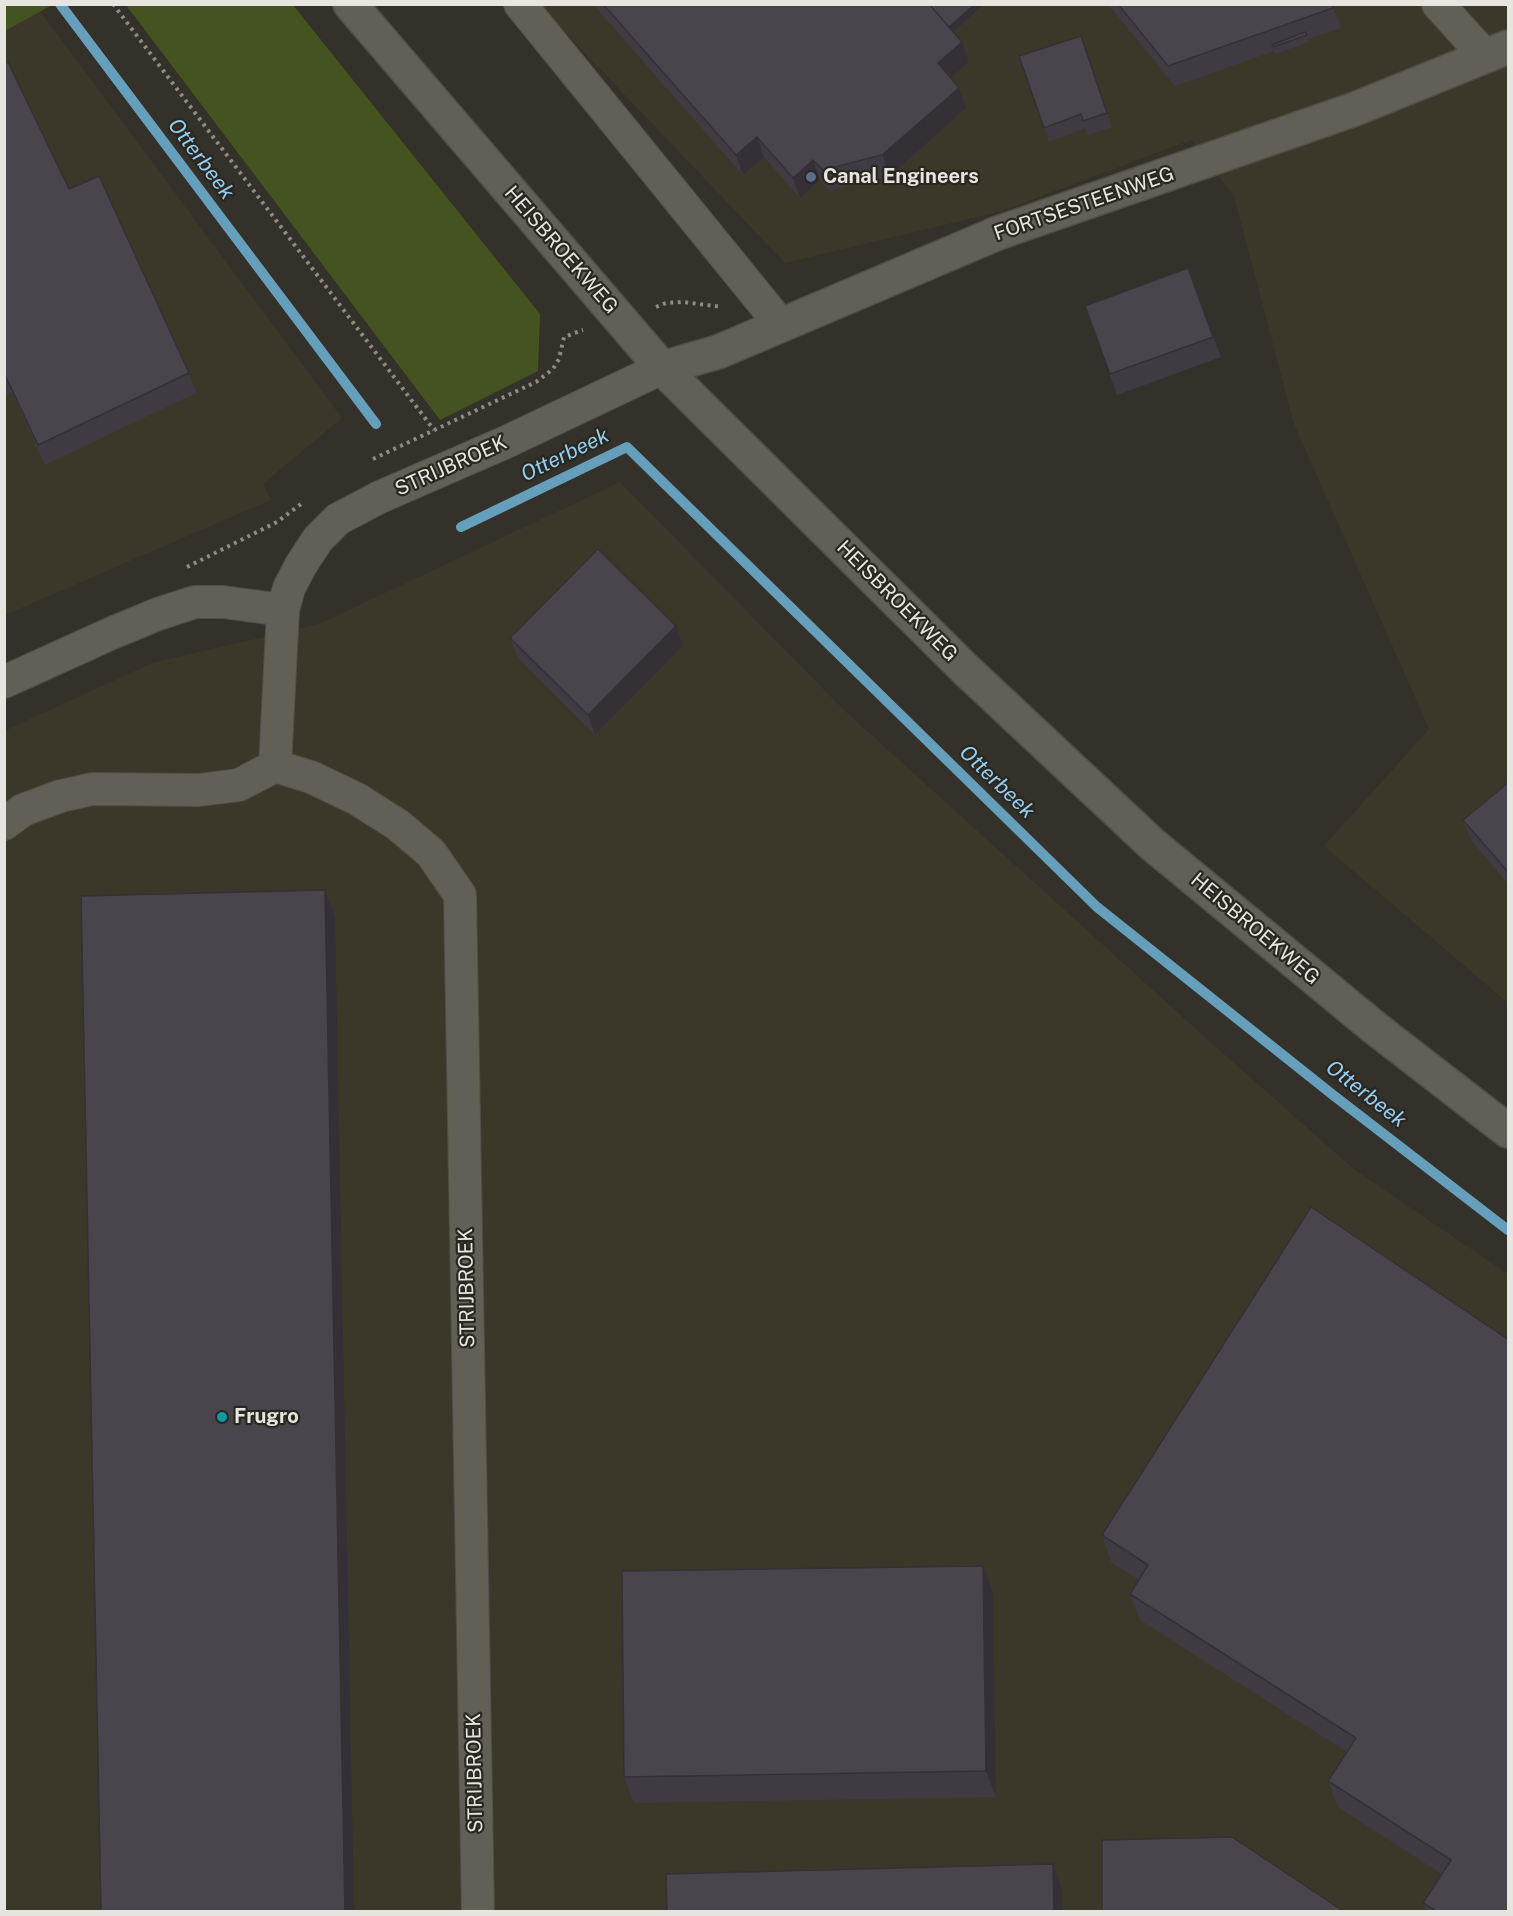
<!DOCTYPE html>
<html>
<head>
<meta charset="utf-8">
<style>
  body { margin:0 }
  #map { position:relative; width:1513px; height:1916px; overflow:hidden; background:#333129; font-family:"Public Sans",sans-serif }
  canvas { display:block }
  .frame { position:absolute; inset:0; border:6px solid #e7e5e0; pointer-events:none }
</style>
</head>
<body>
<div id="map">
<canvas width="1513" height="1916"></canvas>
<div class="frame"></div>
</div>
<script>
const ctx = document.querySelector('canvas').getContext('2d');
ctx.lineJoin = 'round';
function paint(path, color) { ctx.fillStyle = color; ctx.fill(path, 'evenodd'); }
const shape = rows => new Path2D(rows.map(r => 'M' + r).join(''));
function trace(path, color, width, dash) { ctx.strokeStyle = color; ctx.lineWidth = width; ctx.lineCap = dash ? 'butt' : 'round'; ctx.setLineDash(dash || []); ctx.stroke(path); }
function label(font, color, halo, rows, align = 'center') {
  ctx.font = font + ' "Public Sans",sans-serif'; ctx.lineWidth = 4.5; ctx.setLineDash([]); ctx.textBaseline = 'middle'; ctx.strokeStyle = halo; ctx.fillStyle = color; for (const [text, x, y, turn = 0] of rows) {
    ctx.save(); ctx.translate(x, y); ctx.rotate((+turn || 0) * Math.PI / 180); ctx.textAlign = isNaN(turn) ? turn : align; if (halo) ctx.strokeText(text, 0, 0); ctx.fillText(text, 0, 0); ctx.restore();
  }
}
paint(shape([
  [539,5,1508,5,1508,1003,1324,846,1429,729,1294,424,1234,196,1191,140,1002,211,785,263],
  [40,11,342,418,263,484,271,500,5,615,5,28],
  [620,482,845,711,1207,1039,1355,1170,1508,1274,1508,1911,5,1911,4,731,152,663,319,624]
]), '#3b3829');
paint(shape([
  [5,4,52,4,52,5,5,31],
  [126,5,293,5,540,314,538,371,440,420]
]), '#445320');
trace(shape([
  [60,4,376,424],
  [461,527,627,447,1097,907,1333,1095,1508,1230]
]), '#669fbc', 10);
const minor = shape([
  [520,4,781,325],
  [1438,4,1485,56],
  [4,682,112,633,158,614,195,602,223,602,283,610],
  [275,766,283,610,289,588,301,565,318,539,338,519,380,497,504,443,662,368],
  [4,824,23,810,61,796,92,789,199,790,239,785,275,766,311,777,357,799,398,825,431,853,460,895,478,1912]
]);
const tertiary = shape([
  [662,368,718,352,998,233,1355,109,1508,47]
]);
const secondary = shape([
  [350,4,662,368,964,668,1152,844,1375,1028,1508,1131]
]);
trace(minor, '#504e47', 34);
trace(tertiary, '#504e47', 36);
trace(secondary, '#504e47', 36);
trace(shape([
  [113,4,434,430],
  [656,307,666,303,683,302,722,307],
  [373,459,536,382,553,369,559,359,564,337,583,330],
  [187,567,277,522,301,504]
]), '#8d8b84', 4, [3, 4.5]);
trace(minor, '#615f56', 32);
trace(tertiary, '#615f56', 33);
trace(secondary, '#615f56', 33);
paint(shape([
  [593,4,985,4,953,33,962,42,969,62,951,78,959,88,966,108,890,176,830,191,820,180,800,198,764,157,743,175],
  [1108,4,1331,4,1333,8,1341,28,1308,39,1309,42,1275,54,1274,51,1175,86],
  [1086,49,1112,127,1088,135,1085,128,1049,142,1019,56],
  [4,64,69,189,189,373,196,393,45,465,12,393,4,397],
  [1188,268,1221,357,1117,395,1085,306],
  [510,638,683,646,595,735,518,658],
  [1509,782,1509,885,1471,840,1463,820],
  [1311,1207,1509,1911,1426,1911,1423,1903,1442,1874,1338,1807,1328,1781,1347,1752,1140,1620,1130,1594,1139,1580,1111,1562,1102,1535],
  [993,1592,996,1797,634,1803,624,1777]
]), '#403b42');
paint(shape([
  [975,4,985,4,947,38,945,31],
  [962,42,969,62,945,83,938,63],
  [959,88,966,108,890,176,882,155],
  [757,137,764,157,743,175,736,155],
  [813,160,820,180,800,198,793,178],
  [676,626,683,646,595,735,588,715],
  [325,890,335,917,354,1911,345,1911],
  [983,1566,993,1592,996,1797,986,1771],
  [1053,1864,1062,1890,1063,1911,1054,1911]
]), '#343036');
const building = shape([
  [603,4,929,4,962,42,938,63,959,88,882,155,823,170,813,160,793,178,757,137,736,155,603,4],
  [929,4,975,4,949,27,929,4],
  [1118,4,1331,4,1333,8,1168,66,1118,4],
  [1305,32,1307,35,1273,47,1272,45,1305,32],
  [1081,36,1107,113,1083,121,1081,114,1044,128,1019,56,1081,36],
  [8,62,69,189,99,176,189,373,38,445,4,373,4,64,8,62],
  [1188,268,1213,337,1110,374,1085,306,1188,268],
  [598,549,676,626,588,715,510,638,598,549],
  [1509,782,1509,873,1463,820,1509,782],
  [325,890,345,1911,101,1911,81,896,325,890],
  [1311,1207,1509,1340,1509,1911,1436,1911,1423,1903,1451,1860,1328,1781,1356,1738,1130,1594,1148,1565,1102,1535,1311,1207],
  [983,1566,986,1771,624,1777,622,1571,983,1566],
  [1232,1837,1343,1911,1102,1911,1102,1840,1232,1837],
  [1053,1864,1054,1911,667,1911,666,1874,1053,1864]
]);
paint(building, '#4a454d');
trace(building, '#343036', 1.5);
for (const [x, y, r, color] of [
  [811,177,6,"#5c6f8a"],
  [222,1417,6,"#0f9aa8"]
]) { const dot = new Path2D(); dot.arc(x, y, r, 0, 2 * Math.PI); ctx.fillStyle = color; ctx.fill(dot); trace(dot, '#29271f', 2); }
label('bold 20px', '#e7e5e0', '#29271f', [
  ["Canal Engineers",823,177],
  ["Frugro",234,1417]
], 'left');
label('20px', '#e7e5e0', '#29271f', [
  ["FORTSESTEENWEG",1084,204,-19],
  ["HEISBROEKWEG",561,250,49],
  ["STRIJBROEK",451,466,-24],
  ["HEISBROEKWEG",897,601,45],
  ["HEISBROEKWEG",1255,929,40],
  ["STRIJBROEK",467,1288,-91],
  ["STRIJBROEK",475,1773,-91]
]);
label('italic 21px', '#93cef3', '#29271f', [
  ["Otterbeek",201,159,53],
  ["Otterbeek",565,455,-26],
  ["Otterbeek",997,782,44],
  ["Otterbeek",1366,1094,38]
]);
</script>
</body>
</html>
